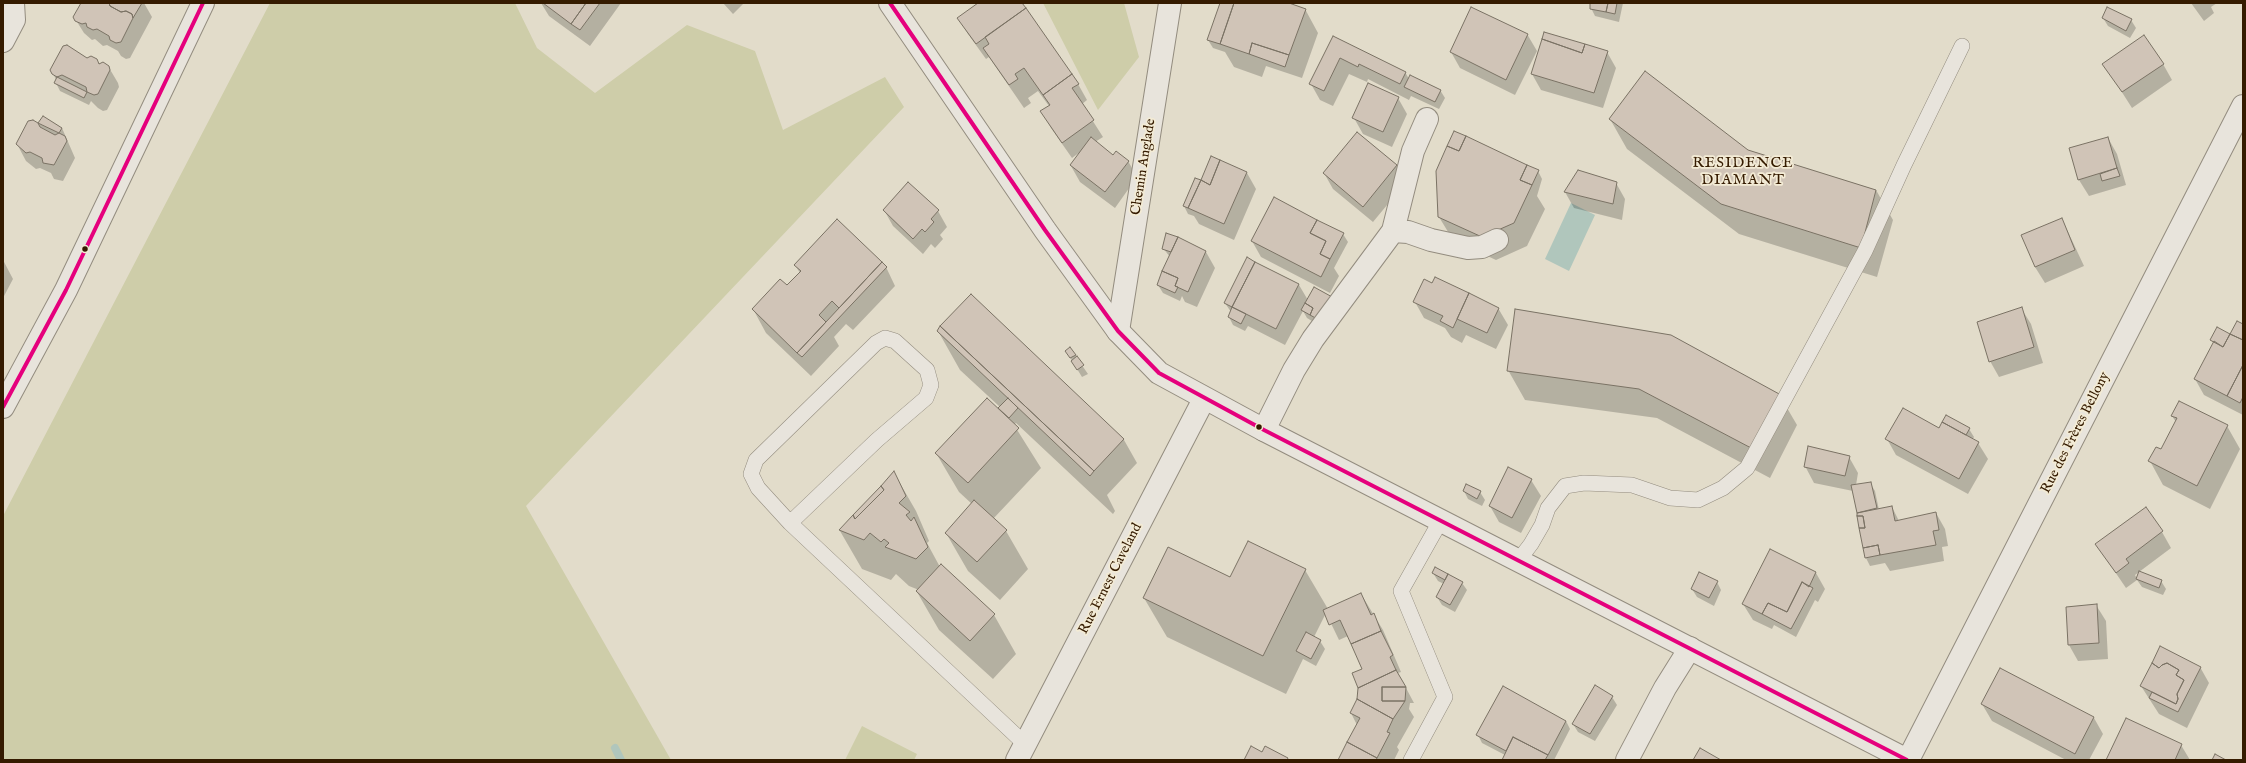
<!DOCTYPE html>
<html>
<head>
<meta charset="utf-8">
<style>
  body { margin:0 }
  #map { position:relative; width:2246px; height:763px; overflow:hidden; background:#e2dcca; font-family:"IM FELL English",serif }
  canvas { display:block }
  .frame { position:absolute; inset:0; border:4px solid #351b00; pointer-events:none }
</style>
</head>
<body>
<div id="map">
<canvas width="2246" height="763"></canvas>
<div class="frame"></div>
</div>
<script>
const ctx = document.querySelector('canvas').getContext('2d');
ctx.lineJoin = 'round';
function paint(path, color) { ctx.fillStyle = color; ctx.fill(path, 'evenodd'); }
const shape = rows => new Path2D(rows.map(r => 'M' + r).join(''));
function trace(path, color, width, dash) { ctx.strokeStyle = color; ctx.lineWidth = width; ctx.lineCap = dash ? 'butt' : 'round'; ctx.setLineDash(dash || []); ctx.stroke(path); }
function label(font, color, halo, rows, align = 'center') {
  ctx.font = font + ' "IM FELL English",serif'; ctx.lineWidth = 3.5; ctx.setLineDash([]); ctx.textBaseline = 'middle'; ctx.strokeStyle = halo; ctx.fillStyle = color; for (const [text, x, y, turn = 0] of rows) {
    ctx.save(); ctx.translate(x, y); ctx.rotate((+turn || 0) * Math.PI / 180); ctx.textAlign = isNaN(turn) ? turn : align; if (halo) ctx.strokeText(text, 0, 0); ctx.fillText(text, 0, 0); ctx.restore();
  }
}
paint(shape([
  [270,3,515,3,537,48,595,93,687,25,755,51,783,130,885,77,904,107,526,506,671,760,3,760,3,516],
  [1043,3,1124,3,1139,57,1098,110],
  [862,726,917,754,914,760,845,760]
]), '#cecda9');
paint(shape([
  [1571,203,1595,215,1569,271,1545,259]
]), '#b0c6bc');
paint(shape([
  [82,3,144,3,152,17,130,58,126,59,121,56,118,51,107,45,103,46,95,39,92,40,84,33,74,17],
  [541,3,621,3,590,46,549,16],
  [723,3,744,3,733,14],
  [980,3,1021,3,1078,84,1087,100,1082,104,1103,137,1095,142,1113,156,1128,161,1137,177,1115,208,1080,182,1071,166,1080,152,1072,158,1051,128,1042,112,1049,106,1038,91,1028,98,1031,103,1024,108,989,57,986,59,968,34,958,18],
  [1221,3,1286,3,1305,9,1318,33,1302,78,1266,66,1262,77,1234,67,1225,52,1213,48,1208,40],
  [1592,3,1623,3,1619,22,1595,16,1591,8],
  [2191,3,2217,3,2211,7,2214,13,2204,21],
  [2103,18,2131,20,2136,28,2130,38,2108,26],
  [1527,34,1537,51,1515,95,1460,68,1451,52],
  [1334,37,1405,72,1409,79,1440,90,1445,98,1439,109,1411,96,1409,100,1368,79,1367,82,1349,74,1333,106,1320,100,1311,84],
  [1607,52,1616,68,1603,108,1541,90,1532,74],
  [87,59,108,66,118,83,119,87,107,110,103,111,98,108,91,101,89,105,60,91,56,83,57,81,53,74],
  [2104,64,2163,64,2172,80,2132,108],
  [1398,98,1407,114,1392,147,1363,134,1354,118],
  [43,117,62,128,75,158,63,181,54,179,51,173,40,168,36,169,26,161,17,144,33,121,39,124],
  [1610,119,1748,151,1876,190,1893,220,1877,277,1739,234,1627,149],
  [1357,133,1397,166,1406,182,1373,222,1333,189,1324,173],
  [2108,138,2117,154,2126,185,2089,196,2079,180,2070,149],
  [1538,171,1542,179,1537,196,1545,209,1527,246,1496,260,1453,240,1439,217],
  [1247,173,1256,189,1234,240,1199,224,1194,216,1188,214,1184,206,1200,181],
  [1616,183,1625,199,1622,220,1574,208,1565,192],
  [884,210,938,211,947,227,940,235,943,239,935,248,931,244,923,254,893,226],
  [2062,219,2084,266,2045,283,2035,267],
  [837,221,886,267,895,286,853,330,846,324,834,337,839,346,811,376,766,333,753,309,787,287,800,273,795,265],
  [1343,234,1348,242,1334,268,1339,276,1330,293,1261,257,1252,241],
  [1177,238,1206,252,1215,268,1197,307,1185,302,1182,296,1180,301,1163,293,1158,285,1170,257,1163,248],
  [3,260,13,279,3,298],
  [1299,285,1325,329,1307,318,1303,311,1285,345,1248,326,1245,331,1233,325,1229,317,1231,312,1225,303],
  [971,295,1124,440,1137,463,1107,495,1115,511,1113,514,1016,423,1014,425,1041,468,993,519,1006,531,1028,569,1000,600,968,571,946,533,972,504,959,492,936,453,1001,412,1000,407,960,370,938,331],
  [1415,302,1498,308,1508,325,1496,349,1466,335,1462,343,1451,337,1445,328,1424,318],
  [2021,308,2031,324,2043,363,1999,377,1990,361],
  [2243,325,2243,415,2204,395,2195,379,2214,343,2211,340,2230,335],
  [1070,348,1088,374,1082,377,1066,351],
  [1508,370,1780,396,1797,425,1770,478,1657,418,1525,400],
  [2172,416,2227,426,2240,449,2210,509,2163,485,2150,461,2161,451,2176,422],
  [1939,429,1969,429,1974,437,1972,440,1978,443,1988,459,1968,494,1896,455,1887,439],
  [1849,457,1858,473,1856,485,1870,483,1875,491,1879,510,1892,507,1899,521,1936,513,1945,529,1948,546,1942,547,1944,561,1890,571,1885,563,1870,566,1866,558,1853,491,1814,483,1805,466],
  [894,473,916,511,929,541,927,543,940,567,994,615,1016,654,993,679,939,630,917,592,919,590,909,586,896,574,891,580,862,569,840,531],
  [1531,480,1541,496,1521,533,1499,522,1490,506],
  [1464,491,1480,492,1485,500,1482,506,1468,499],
  [2162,532,2171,548,2135,575,2137,579,2161,581,2166,589,2163,595,2142,587,2137,580,2126,588,2096,544],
  [1771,550,1816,573,1825,589,1818,602,1815,600,1796,637,1774,625,1772,629,1753,620,1743,604],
  [1305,570,1328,609,1361,594,1383,630,1401,672,1398,673,1414,703,1410,703,1409,709,1414,717,1397,747,1399,750,1394,760,1339,760,1357,725,1351,713,1358,700,1363,669,1348,636,1339,640,1326,613,1314,637,1320,641,1325,649,1316,666,1303,659,1286,694,1167,637,1144,598,1231,579],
  [1433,573,1462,583,1467,590,1455,612,1442,605,1437,597,1444,584,1438,581],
  [1717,582,1721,590,1714,606,1697,597,1692,589],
  [2096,605,2106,621,2108,659,2078,661,2069,645,2067,607],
  [2200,667,2209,683,2187,728,2159,714,2141,686],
  [2001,669,2094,718,2103,734,2089,760,2066,760,1992,721,1982,704],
  [1612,697,1617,705,1595,741,1578,732,1573,724],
  [1566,721,1570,729,1554,760,1503,760,1505,755,1482,743,1478,735],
  [2181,745,2190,760,2108,760]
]), '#0003');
trace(shape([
  [615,748,621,760]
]), '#b0c6bc', 8);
const building = shape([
  [81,3,109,3,110,6,121,12,126,11,132,14,133,18,121,42,116,43,110,40,109,36,97,29,93,30,87,27,86,23,82,24,75,21,73,17,81,3],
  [109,3,142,3,133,18,132,14,126,11,121,12,110,6,109,3],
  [543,3,586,3,571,24,543,3],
  [586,3,600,3,580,30,571,24,586,3],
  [978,3,1022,3,1026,8,976,44,957,18,978,3],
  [1220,3,1234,3,1220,44,1207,40,1220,3],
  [1234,3,1289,3,1306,9,1289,55,1252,43,1249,54,1220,44,1234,3],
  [1590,3,1608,3,1606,12,1590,9,1590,3],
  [1608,3,1617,3,1615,14,1606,12,1608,3],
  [1471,7,1528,34,1506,80,1450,52,1471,7],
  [2107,7,2132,19,2126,31,2102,18,2107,7],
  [1026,8,1072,74,1043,95,1024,68,1015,74,1018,79,1009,85,983,48,989,44,985,37,1026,8],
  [1544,32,1585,44,1582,53,1542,39,1544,32],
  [2144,35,2164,64,2122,92,2102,64,2144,35],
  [1333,36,1406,72,1400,84,1359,64,1358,67,1340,58,1324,91,1309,84,1333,36],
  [1542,39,1582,53,1585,44,1608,51,1594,93,1531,74,1542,39],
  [1252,43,1289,55,1285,67,1249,54,1252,43],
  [67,45,87,58,91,56,97,59,99,64,103,62,109,66,110,70,98,94,94,95,87,92,86,87,62,75,57,77,52,74,50,70,63,46,67,45],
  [1645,71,1748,150,1876,190,1861,248,1721,204,1609,119,1645,71],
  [1072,74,1079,84,1072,88,1094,120,1062,143,1040,111,1050,105,1043,95,1072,74],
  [1410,75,1441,90,1435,102,1404,87,1410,75],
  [57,77,87,92,84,98,54,83,57,77],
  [1368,83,1399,97,1383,132,1352,118,1368,83],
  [43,116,62,128,59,133,38,123,43,116],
  [33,120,38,123,40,127,55,135,59,133,65,136,67,141,54,165,43,163,42,158,30,152,26,153,16,144,28,121,33,120],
  [1454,131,1466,136,1459,151,1447,146,1454,131],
  [1357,132,1397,165,1363,207,1323,173,1357,132],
  [1466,136,1527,165,1520,180,1532,185,1514,223,1482,237,1438,217,1436,171,1447,146,1459,151,1466,136],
  [1091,137,1113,155,1116,151,1129,161,1105,192,1070,165,1091,137],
  [2108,137,2117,168,2078,180,2069,148,2108,137],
  [1211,156,1220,160,1210,185,1201,180,1211,156],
  [1220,160,1247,172,1224,224,1188,208,1201,180,1210,185,1220,160],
  [1527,165,1539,170,1532,185,1520,180,1527,165],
  [2117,168,2120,176,2102,181,2100,174,2117,168],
  [1578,170,1617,182,1613,204,1564,192,1578,170],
  [1195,178,1201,180,1188,208,1183,206,1195,178],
  [908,182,939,210,931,219,934,222,925,232,922,229,913,239,883,210,908,182],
  [1274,197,1317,220,1310,233,1326,241,1320,254,1330,259,1321,277,1251,241,1274,197],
  [2062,218,2075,250,2035,267,2021,235,2062,218],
  [837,219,882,262,839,308,832,301,819,315,826,322,797,353,752,309,780,279,787,285,801,271,794,265,837,219],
  [1317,220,1344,233,1330,259,1320,254,1326,241,1310,233,1317,220],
  [1166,233,1178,237,1171,252,1162,249,1166,233],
  [1178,237,1206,251,1188,292,1175,286,1178,278,1162,271,1178,237],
  [1247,257,1255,262,1232,307,1224,303,1247,257],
  [882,262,887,267,802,357,797,353,882,262],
  [1255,262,1299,284,1276,329,1232,307,1255,262],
  [1162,271,1178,278,1175,286,1178,287,1175,293,1157,285,1162,271],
  [1435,277,1469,293,1453,328,1440,321,1443,316,1413,302,1424,279,1432,283,1435,277],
  [1314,287,1334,298,1321,321,1310,315,1313,308,1305,303,1314,287],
  [1469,293,1499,308,1487,333,1457,319,1469,293],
  [971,294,1124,439,1094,471,940,326,971,294],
  [1305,303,1313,308,1310,315,1301,310,1305,303],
  [1232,307,1246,314,1241,324,1228,317,1232,307],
  [2022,307,2034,347,1989,362,1977,322,2022,307],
  [1515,309,1671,335,1781,395,1753,449,1639,389,1507,371,1515,309],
  [2237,321,2243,324,2243,340,2230,334,2237,321],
  [940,326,1094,471,1090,476,937,331,940,326],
  [2217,327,2230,334,2223,347,2210,340,2217,327],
  [2230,334,2243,340,2243,365,2227,396,2194,379,2214,341,2223,347,2230,334],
  [1070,347,1076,355,1070,358,1065,351,1070,347],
  [1077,356,1084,365,1077,370,1071,361,1077,356],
  [2243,365,2243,397,2240,403,2227,396,2243,365],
  [987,398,1019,428,968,483,935,453,987,398],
  [1008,398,1018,408,1009,418,998,408,1008,398],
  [2179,401,2228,425,2197,486,2148,461,2156,447,2161,449,2177,418,2171,416,2179,401],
  [1903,408,1939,428,1942,422,1979,442,1959,479,1885,439,1903,408],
  [1946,415,1970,428,1966,435,1942,422,1946,415],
  [1808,446,1850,456,1845,476,1804,467,1808,446],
  [1508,467,1532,479,1512,518,1489,506,1508,467],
  [894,471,906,496,899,503,910,512,906,515,911,521,914,517,928,547,916,559,885,547,889,543,884,539,881,542,870,533,864,540,839,530,853,515,855,519,884,490,881,486,894,471],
  [1871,482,1877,508,1857,513,1851,485,1871,482],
  [1466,484,1481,491,1477,499,1463,491,1466,484],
  [881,486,884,490,855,519,853,515,881,486],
  [974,500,1007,530,977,562,945,533,974,500],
  [1892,506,1895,521,1936,512,1939,530,1933,531,1936,545,1880,555,1878,545,1863,548,1859,528,1865,528,1863,516,1857,516,1857,513,1892,506],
  [2146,507,2163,531,2126,559,2129,563,2116,573,2095,544,2146,507],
  [1857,516,1863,516,1865,528,1859,528,1857,516],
  [1248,541,1306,569,1263,656,1143,598,1168,547,1230,577,1248,541],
  [1878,545,1880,555,1865,558,1863,548,1878,545],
  [1770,549,1816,572,1809,587,1802,582,1787,612,1768,603,1762,614,1742,604,1770,549],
  [941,564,995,614,970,641,916,591,941,564],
  [1435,567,1448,574,1445,580,1432,573,1435,567],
  [2139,571,2162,580,2159,588,2136,579,2139,571],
  [1699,572,1718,581,1709,598,1691,589,1699,572],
  [1448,574,1463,582,1450,605,1436,597,1448,574],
  [1802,582,1813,588,1791,629,1762,614,1768,603,1787,612,1802,582],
  [1361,593,1371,615,1374,613,1381,631,1351,644,1340,620,1329,625,1323,610,1361,593],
  [2097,604,2099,643,2068,645,2066,607,2097,604],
  [1381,631,1393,655,1390,657,1396,670,1358,688,1352,673,1362,669,1351,644,1381,631],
  [1306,632,1321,640,1311,659,1296,651,1306,632],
  [2160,646,2201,667,2178,712,2149,698,2152,692,2176,704,2178,699,2177,694,2184,680,2176,675,2179,670,2167,663,2162,665,2159,668,2152,663,2160,646],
  [2152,663,2159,668,2162,665,2167,663,2179,670,2176,675,2184,680,2177,694,2178,699,2176,704,2140,686,2152,663],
  [2000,668,2094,717,2075,754,1981,704,2000,668],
  [1396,670,1406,687,1382,687,1382,701,1405,701,1393,719,1357,699,1358,688,1396,670],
  [1595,685,1613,696,1590,734,1572,724,1595,685],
  [1503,686,1566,721,1548,755,1513,737,1506,751,1476,735,1503,686],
  [1382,687,1406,687,1405,701,1382,701,1382,687],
  [1357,699,1393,719,1387,732,1390,733,1377,758,1347,742,1360,718,1350,713,1357,699],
  [2126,718,2182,744,2175,760,2106,760,2126,718],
  [1513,737,1548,755,1545,760,1502,760,1513,737],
  [1347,742,1377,758,1376,760,1338,760,1347,742],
  [1251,746,1262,752,1265,746,1288,758,1287,760,1244,760,1251,746],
  [1700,748,1721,760,1693,760,1700,748],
  [2215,754,2226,760,2212,760,2215,754]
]);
paint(building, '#d0c4b7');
trace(building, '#7a7264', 1);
const service = shape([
  [790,523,877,440,926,398,931,385,927,370,895,341,885,338,876,343,756,460,751,474,758,488,790,523,1025,744],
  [1518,561,1531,544,1542,525,1548,508,1565,486,1584,483,1632,485,1670,498,1698,500,1723,488,1747,468,1865,251,1904,165,1962,46],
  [1411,760,1445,697,1401,591,1441,520]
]);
const minor = shape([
  [3,41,14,20,13,3],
  [1393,231,1413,151,1427,119],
  [1118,331,1170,3],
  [1264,430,1294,370,1313,339,1393,231,1408,232,1431,240,1468,248,1482,247,1497,240],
  [1017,760,1204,399],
  [1627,760,1665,688,1690,648],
  [1908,760,2243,106]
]);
const tertiary = shape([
  [890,3,1045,230,1118,331,1159,373,1264,430,1907,760],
  [3,407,66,290,203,3]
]);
trace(service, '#938c7f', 16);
trace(minor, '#938c7f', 24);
trace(tertiary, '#938c7f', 24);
trace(service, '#e8e4dc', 15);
trace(minor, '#e8e4dc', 22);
trace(tertiary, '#e8e4dc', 22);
trace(shape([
  [890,3,1045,230,1118,331,1159,373,1264,430,1907,760],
  [3,407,66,290,203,3]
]), '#e5007d', 4);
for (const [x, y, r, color] of [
  [85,249,3.5,"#351b00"],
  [1259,427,3.5,"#351b00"]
]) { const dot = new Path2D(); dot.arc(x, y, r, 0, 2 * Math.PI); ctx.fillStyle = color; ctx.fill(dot); trace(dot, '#f3ebd5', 1.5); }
label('14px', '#351b00', '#f3ebd5', [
  ["Chemin Anglade",1144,167,-81],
  ["Rue des Frères Bellony",2076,433,-63],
  ["Rue Ernest Caveland",1111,579,-63]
]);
ctx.letterSpacing = '1px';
label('15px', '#351b00', '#f3ebd5', [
  ["RESIDENCE",1743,164],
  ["DIAMANT",1743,181]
]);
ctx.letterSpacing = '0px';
</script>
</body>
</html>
